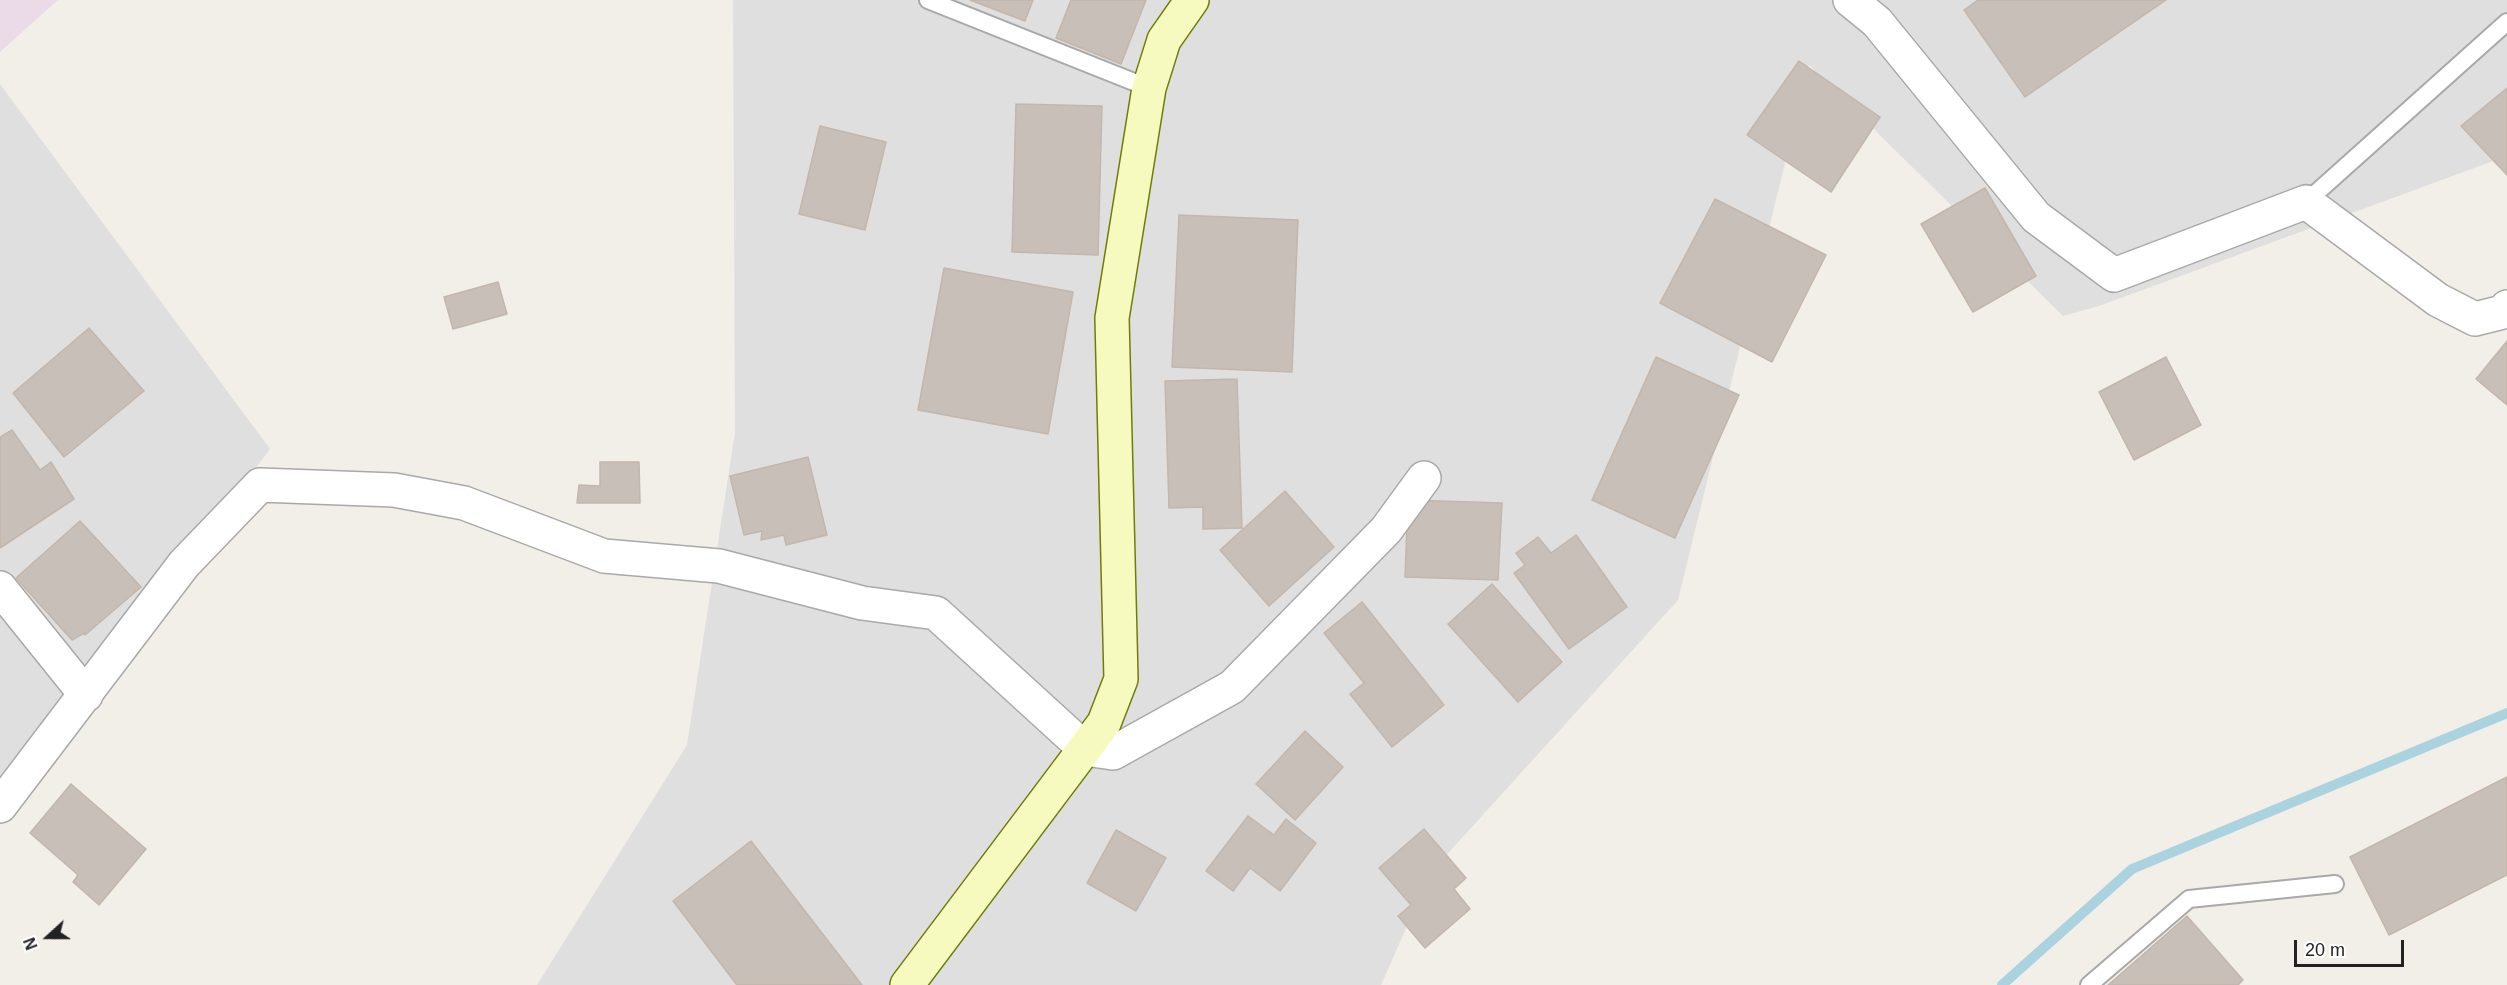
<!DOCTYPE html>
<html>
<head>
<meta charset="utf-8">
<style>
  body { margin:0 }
  #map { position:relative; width:2507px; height:985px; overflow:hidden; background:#f2efe9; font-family:Arial,sans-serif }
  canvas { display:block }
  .north { position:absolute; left:18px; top:907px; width:60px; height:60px; -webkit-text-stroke:4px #fff; paint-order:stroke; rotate:249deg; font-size:16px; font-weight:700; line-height:24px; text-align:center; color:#222 }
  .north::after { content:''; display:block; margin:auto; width:21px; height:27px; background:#222; clip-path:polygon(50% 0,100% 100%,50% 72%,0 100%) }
  .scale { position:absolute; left:2294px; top:940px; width:110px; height:27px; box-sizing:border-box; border:3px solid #222; border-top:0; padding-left:8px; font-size:18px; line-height:21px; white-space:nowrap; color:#222; -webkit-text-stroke:4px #fff; paint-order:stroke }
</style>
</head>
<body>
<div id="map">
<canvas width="2507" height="985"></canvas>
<div class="north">N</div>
<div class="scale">20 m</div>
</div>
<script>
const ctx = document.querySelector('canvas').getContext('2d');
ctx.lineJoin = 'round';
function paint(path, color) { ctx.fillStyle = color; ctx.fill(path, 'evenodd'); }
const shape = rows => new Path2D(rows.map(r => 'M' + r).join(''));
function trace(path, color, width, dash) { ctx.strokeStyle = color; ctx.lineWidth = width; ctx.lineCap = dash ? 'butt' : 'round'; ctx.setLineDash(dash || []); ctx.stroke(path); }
paint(shape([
  [733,0,2507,0,2507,156,2099,306,2063,316,1809,65,1678,600,1431,872,1381,985,537,985,687,745,735,432],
  [0,84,270,449,0,809]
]), '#e0dfdf');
paint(shape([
  [0,0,58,0,0,52]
]), '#ebdbe8');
trace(shape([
  [2002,985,2132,869,2507,713]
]), '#aad3df', 10);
const building = shape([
  [970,0,1033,0,1025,21,970,0],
  [1071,0,1146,0,1121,64,1056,38,1071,0],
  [1978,0,2166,0,2025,97,1964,10,1978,0],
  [1799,61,1880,117,1831,192,1747,135,1799,61],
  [2507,88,2507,175,2461,126,2507,88],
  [1016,104,1102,106,1098,255,1012,252,1016,104],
  [820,126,886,142,865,230,799,214,820,126],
  [1985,188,2036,276,1973,312,1921,224,1985,188],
  [1715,199,1826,255,1772,362,1660,303,1715,199],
  [1179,215,1298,220,1292,372,1172,367,1179,215],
  [944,268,1073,292,1048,434,918,410,944,268],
  [498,282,507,314,453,329,444,297,498,282],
  [89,328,144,391,64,457,13,393,89,328],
  [2507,341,2507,405,2476,379,2507,341],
  [1656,357,1739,395,1675,538,1592,500,1656,357],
  [2166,357,2201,425,2134,460,2099,392,2166,357],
  [1237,379,1242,528,1203,529,1203,507,1169,508,1165,381,1237,379],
  [12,430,40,470,51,462,74,499,0,548,0,437,12,430],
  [808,457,827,535,786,545,784,535,761,540,762,531,744,535,730,476,808,457],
  [600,462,639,462,640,503,577,503,579,485,600,486,600,462],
  [1285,491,1334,547,1269,606,1220,550,1285,491],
  [1408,500,1502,503,1498,580,1405,577,1408,500],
  [80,521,141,587,85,635,84,633,72,640,16,578,80,521],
  [1576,535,1627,607,1569,649,1514,573,1525,565,1516,553,1538,537,1551,553,1576,535],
  [1492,584,1562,662,1518,702,1448,624,1492,584],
  [1362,602,1444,705,1392,747,1350,694,1364,683,1324,633,1362,602],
  [1305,731,1343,767,1295,820,1256,784,1305,731],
  [2507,777,2507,875,2389,935,2350,857,2507,777],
  [71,784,146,849,99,905,73,882,78,875,30,833,71,784],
  [1248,816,1274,835,1286,819,1316,843,1280,891,1250,868,1233,891,1206,871,1248,816],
  [1424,829,1466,878,1454,889,1470,909,1425,948,1398,916,1411,905,1379,868,1424,829],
  [1116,830,1166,858,1136,911,1087,883,1116,830],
  [751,841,862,985,737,985,673,901,751,841],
  [2187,916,2243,980,2238,985,2108,985,2187,916]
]);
paint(building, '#c7bfb8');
trace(building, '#c4b6ab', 1.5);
const lane = shape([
  [928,0,1149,88],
  [2306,202,2507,22],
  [2089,985,2189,899,2335,884]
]);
const street = shape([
  [1850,0,1877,22,2036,217,2114,275,2306,202,2438,300,2475,319,2503,312,2507,307],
  [0,588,86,695],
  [0,806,184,564,260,485,394,490,464,503,604,556,719,566,862,603,936,613,1085,749,1113,753,1232,687,1386,530,1424,478]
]);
const secondary = shape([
  [907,985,1104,723,1121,679,1112,318,1149,88,1164,40,1192,0]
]);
trace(lane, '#a9a9a9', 20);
trace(street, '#a9a9a9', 36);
trace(secondary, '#707d05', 36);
trace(lane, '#fff', 16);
trace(street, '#fff', 33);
trace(secondary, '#f7fabf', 33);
</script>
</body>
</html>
